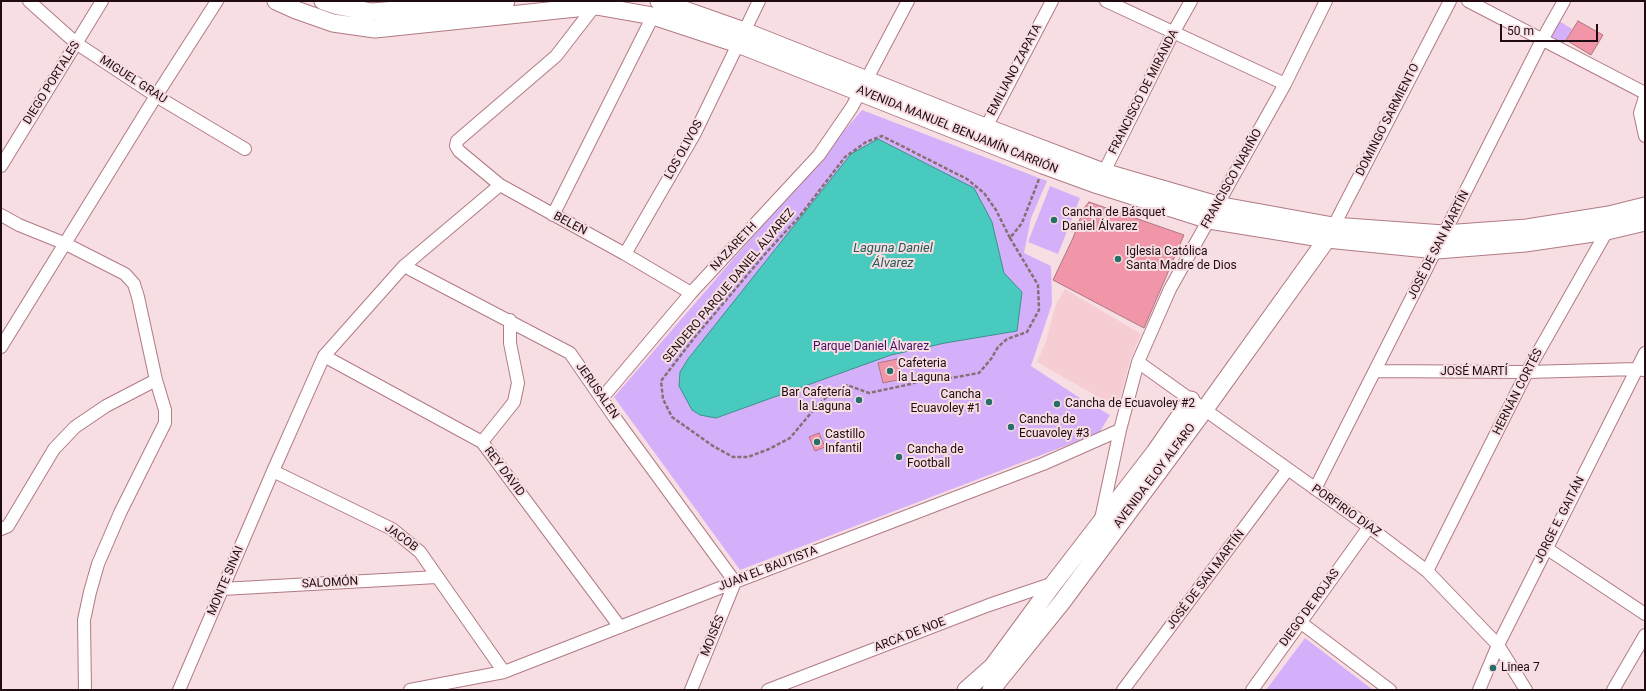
<!DOCTYPE html>
<html>
<head>
<meta charset="utf-8">
<style>
  body { margin:0 }
  #map { position:relative; width:1646px; height:691px; overflow:hidden; background:#f7dee2; font-family:Roboto,sans-serif }
  canvas { display:block }
  .frame { position:absolute; inset:0; border:2px solid #200c10; pointer-events:none }
  .scale { position:absolute; left:1500px; top:24px; width:98px; height:18px; box-sizing:border-box; border:2px solid #200c10; border-top:0; padding-left:5px; font-size:12px; line-height:14px; white-space:nowrap; color:#200c10; -webkit-text-stroke:3px #f7dee2; paint-order:stroke }
</style>
</head>
<body>
<div id="map">
<canvas width="1646" height="691"></canvas>
<div class="frame"></div>
<div class="scale">50 m</div>
</div>
<script>
const ctx = document.querySelector('canvas').getContext('2d');
ctx.lineJoin = 'round';
function paint(path, color) { ctx.fillStyle = color; ctx.fill(path, 'evenodd'); }
const shape = rows => new Path2D(rows.map(r => 'M' + r).join(''));
function trace(path, color, width, dash) { ctx.strokeStyle = color; ctx.lineWidth = width; ctx.lineCap = dash ? 'butt' : 'round'; ctx.setLineDash(dash || []); ctx.stroke(path); }
function label(font, color, halo, rows, align = 'center') {
  ctx.font = font + ' Roboto,sans-serif'; ctx.lineWidth = 4; ctx.setLineDash([]); ctx.textBaseline = 'middle'; ctx.strokeStyle = halo; ctx.fillStyle = color; for (const [text, x, y, turn = 0] of rows) {
    ctx.save(); ctx.translate(x, y); ctx.rotate((+turn || 0) * Math.PI / 180); ctx.textAlign = isNaN(turn) ? turn : align; if (halo) ctx.strokeText(text, 0, 0); ctx.fillText(text, 0, 0); ctx.restore();
  }
}
paint(shape([
  [1065,289,1141,334,1130,360,1118,408,1037,362,1045,344,1056,304]
]), '#f7cdd4');
paint(shape([
  [1556,19,1572,29,1562,46,1546,36],
  [862,110,1047,181,1031,218,1024,253,1051,266,1052,304,1031,366,1080,398,1110,415,1099,433,740,570,614,397],
  [1050,186,1080,198,1058,254,1028,242],
  [1305,638,1373,690,1266,690]
]), '#d5b0fa');
const water = shape([
  [878,139,974,188,992,222,1004,273,1022,292,1017,331,945,343,891,355,716,418,700,415,692,410,679,386,680,372,688,359,851,154,878,139]
]);
paint(water, '#49cabe');
trace(water, '#3d918a', 1);
const building = shape([
  [1578,21,1603,35,1591,55,1566,40,1578,21],
  [1089,202,1184,235,1144,328,1053,280,1073,238,1084,208,1089,202],
  [897,359,902,379,883,383,878,363,897,359],
  [819,433,825,447,815,451,809,437,819,433]
]);
paint(building, '#f195a8');
trace(building, '#ae7681', 1);
const street = shape([
  [29,1,76,43,156,96,245,149],
  [1106,1,1285,84],
  [1468,1,1645,93],
  [597,3,556,56,457,141,456,146,459,151,500,185,625,254,691,293],
  [1645,97,1640,113,1645,136],
  [982,135,1052,1],
  [1,166,102,1],
  [1101,178,1173,33,1191,1],
  [1,215,19,225,66,244,125,274,134,284,138,297,156,380,165,410,165,423,120,513,98,564,90,592,84,620,85,690],
  [553,215,653,16],
  [1330,233,1450,1],
  [625,254,695,133,759,1],
  [404,266,570,353,615,418,735,582],
  [1,347,156,96,217,1],
  [324,356,482,442,620,627],
  [1138,362,1369,527,1427,571,1498,645,1526,690],
  [1375,371,1527,372,1637,369,1644,370],
  [602,398,691,293,819,155,852,107,908,1],
  [482,442,514,402,518,383,510,343,510,320],
  [273,471,392,529,420,552,504,672],
  [1315,489,1542,40,1564,1],
  [1101,519,1120,430,1138,362,1170,289,1285,84,1326,1],
  [1,529,8,526,54,449,75,427,106,406,156,380],
  [1546,548,1645,614],
  [1427,571,1527,372,1607,231,1607,226],
  [222,589,437,577],
  [1300,622,1390,690],
  [179,690,273,471,324,356,404,266,500,185],
  [410,690,504,672,735,582,1043,464,1120,430],
  [691,690,735,582],
  [768,690,989,605,1054,583],
  [1123,690,1288,469],
  [1252,690,1369,527],
  [1479,690,1498,645,1645,353],
  [1613,690,1645,635]
]);
const secondary = shape([
  [276,1,296,10,333,23,375,29,596,6,653,16,738,44,1043,165,1098,185,1209,220,1327,239,1437,250,1525,243,1607,231,1645,222],
  [323,1,338,6,372,12,506,1],
  [659,1,744,31,985,127,1103,172,1217,205,1333,226,1444,234,1527,228,1609,215,1645,206],
  [966,690,993,666,1054,583,1155,452,1191,400],
  [991,690,1062,602,1205,409,1327,239]
]);
trace(street, '#b17a84', 14);
trace(secondary, '#b17a84', 19);
trace(shape([
  [1010,238,996,210,984,193,967,179,882,136,866,142,845,157,799,217,765,254,694,338,661,381,663,399,672,417,713,446,733,457,748,457,769,449,790,438,816,407,831,393,847,385,869,393,911,384,927,378,951,378,979,373,991,359,998,347,1007,339,1027,332,1039,310,1038,285,1010,238,1022,223,1039,179]
]), '#866f73', 2.5, [4, 2]);
trace(street, '#fff', 12);
trace(secondary, '#fff', 17);
for (const [x, y, r, color] of [
  [1054,220,4,"#266f68"],
  [1118,259,4,"#266f68"],
  [890,371,4,"#266f68"],
  [859,400,4,"#266f68"],
  [989,402,4,"#266f68"],
  [1057,404,4,"#266f68"],
  [1011,427,4,"#266f68"],
  [817,442,4,"#266f68"],
  [899,457,4,"#266f68"],
  [1493,668,4,"#266f68"]
]) { const dot = new Path2D(); dot.arc(x, y, r, 0, 2 * Math.PI); ctx.fillStyle = color; ctx.fill(dot); trace(dot, '#f7dee2', 1.5); }
label('12px', '#200c10', '#f7dee2', [
  ["EMILIANO ZAPATA",1015,70,-62],
  ["MIGUEL GRAU",133,80,33],
  ["DIEGO PORTALES",52,83,-58],
  ["FRANCISCO DE MIRANDA",1144,92,-63],
  ["DOMINGO SARMIENTO",1388,120,-63],
  ["AVENIDA MANUEL BENJAMÍN CARRIÓN",957,130,22],
  ["LOS OLIVOS",684,150,-61],
  ["FRANCISCO NARIÑO",1232,179,-61],
  ["BELEN",570,224,28],
  ["JOSÉ DE SAN MARTÍN",1439,245,-63],
  ["NAZARETH",734,247,-47],
  ["SENDERO PARQUE DANIEL ÁLVAREZ",729,286,-50],
  ["JOSÉ MARTÍ",1474,372],
  ["JERUSALEN",597,391,55],
  ["HERNÁN CORTÉS",1518,392,-63],
  ["REY DAVID",504,472,53],
  ["AVENIDA ELOY ALFARO",1155,476,-53],
  ["PORFIRIO DIAZ",1346,511,35],
  ["JORGE E. GAITÁN",1560,520,-63],
  ["JACOB",401,538,36],
  ["JUAN EL BAUTISTA",768,569,-21],
  ["JOSÉ DE SAN MARTÍN",1206,580,-53],
  ["MONTE SINAI",226,581,-67],
  ["SALOMÓN",330,583,-3],
  ["DIEGO DE ROJAS",1310,608,-54],
  ["ARCA DE NOE",910,635,-21],
  ["MOISÉS",713,636,-68]
]);
label('12px', '#200c10', '#f7dee2', [
  ["Cancha de Básquet",1062,213],
  ["Daniel Álvarez",1062,227],
  ["Iglesia Católica",1126,252],
  ["Santa Madre de Dios",1126,266],
  ["Cafeteria",898,364],
  ["la Laguna",898,378],
  ["Bar Cafetería",851,393,"right"],
  ["la Laguna",851,407,"right"],
  ["Cancha",981,395,"right"],
  ["Ecuavoley #1",981,409,"right"],
  ["Cancha de Ecuavoley #2",1065,404],
  ["Cancha de",1019,420],
  ["Ecuavoley #3",1019,434],
  ["Castillo",825,435],
  ["Infantil",825,449],
  ["Cancha de",907,450],
  ["Football",907,464],
  ["Linea 7",1501,668]
], 'left');
label('12px', '#46116a', '#f7dee2', [
  ["Parque Daniel Álvarez",871,347]
]);
label('italic 13px', '#265b56', '#f7dee2', [
  ["Laguna Daniel",893,249],
  ["Álvarez",893,264]
]);
</script>
</body>
</html>
